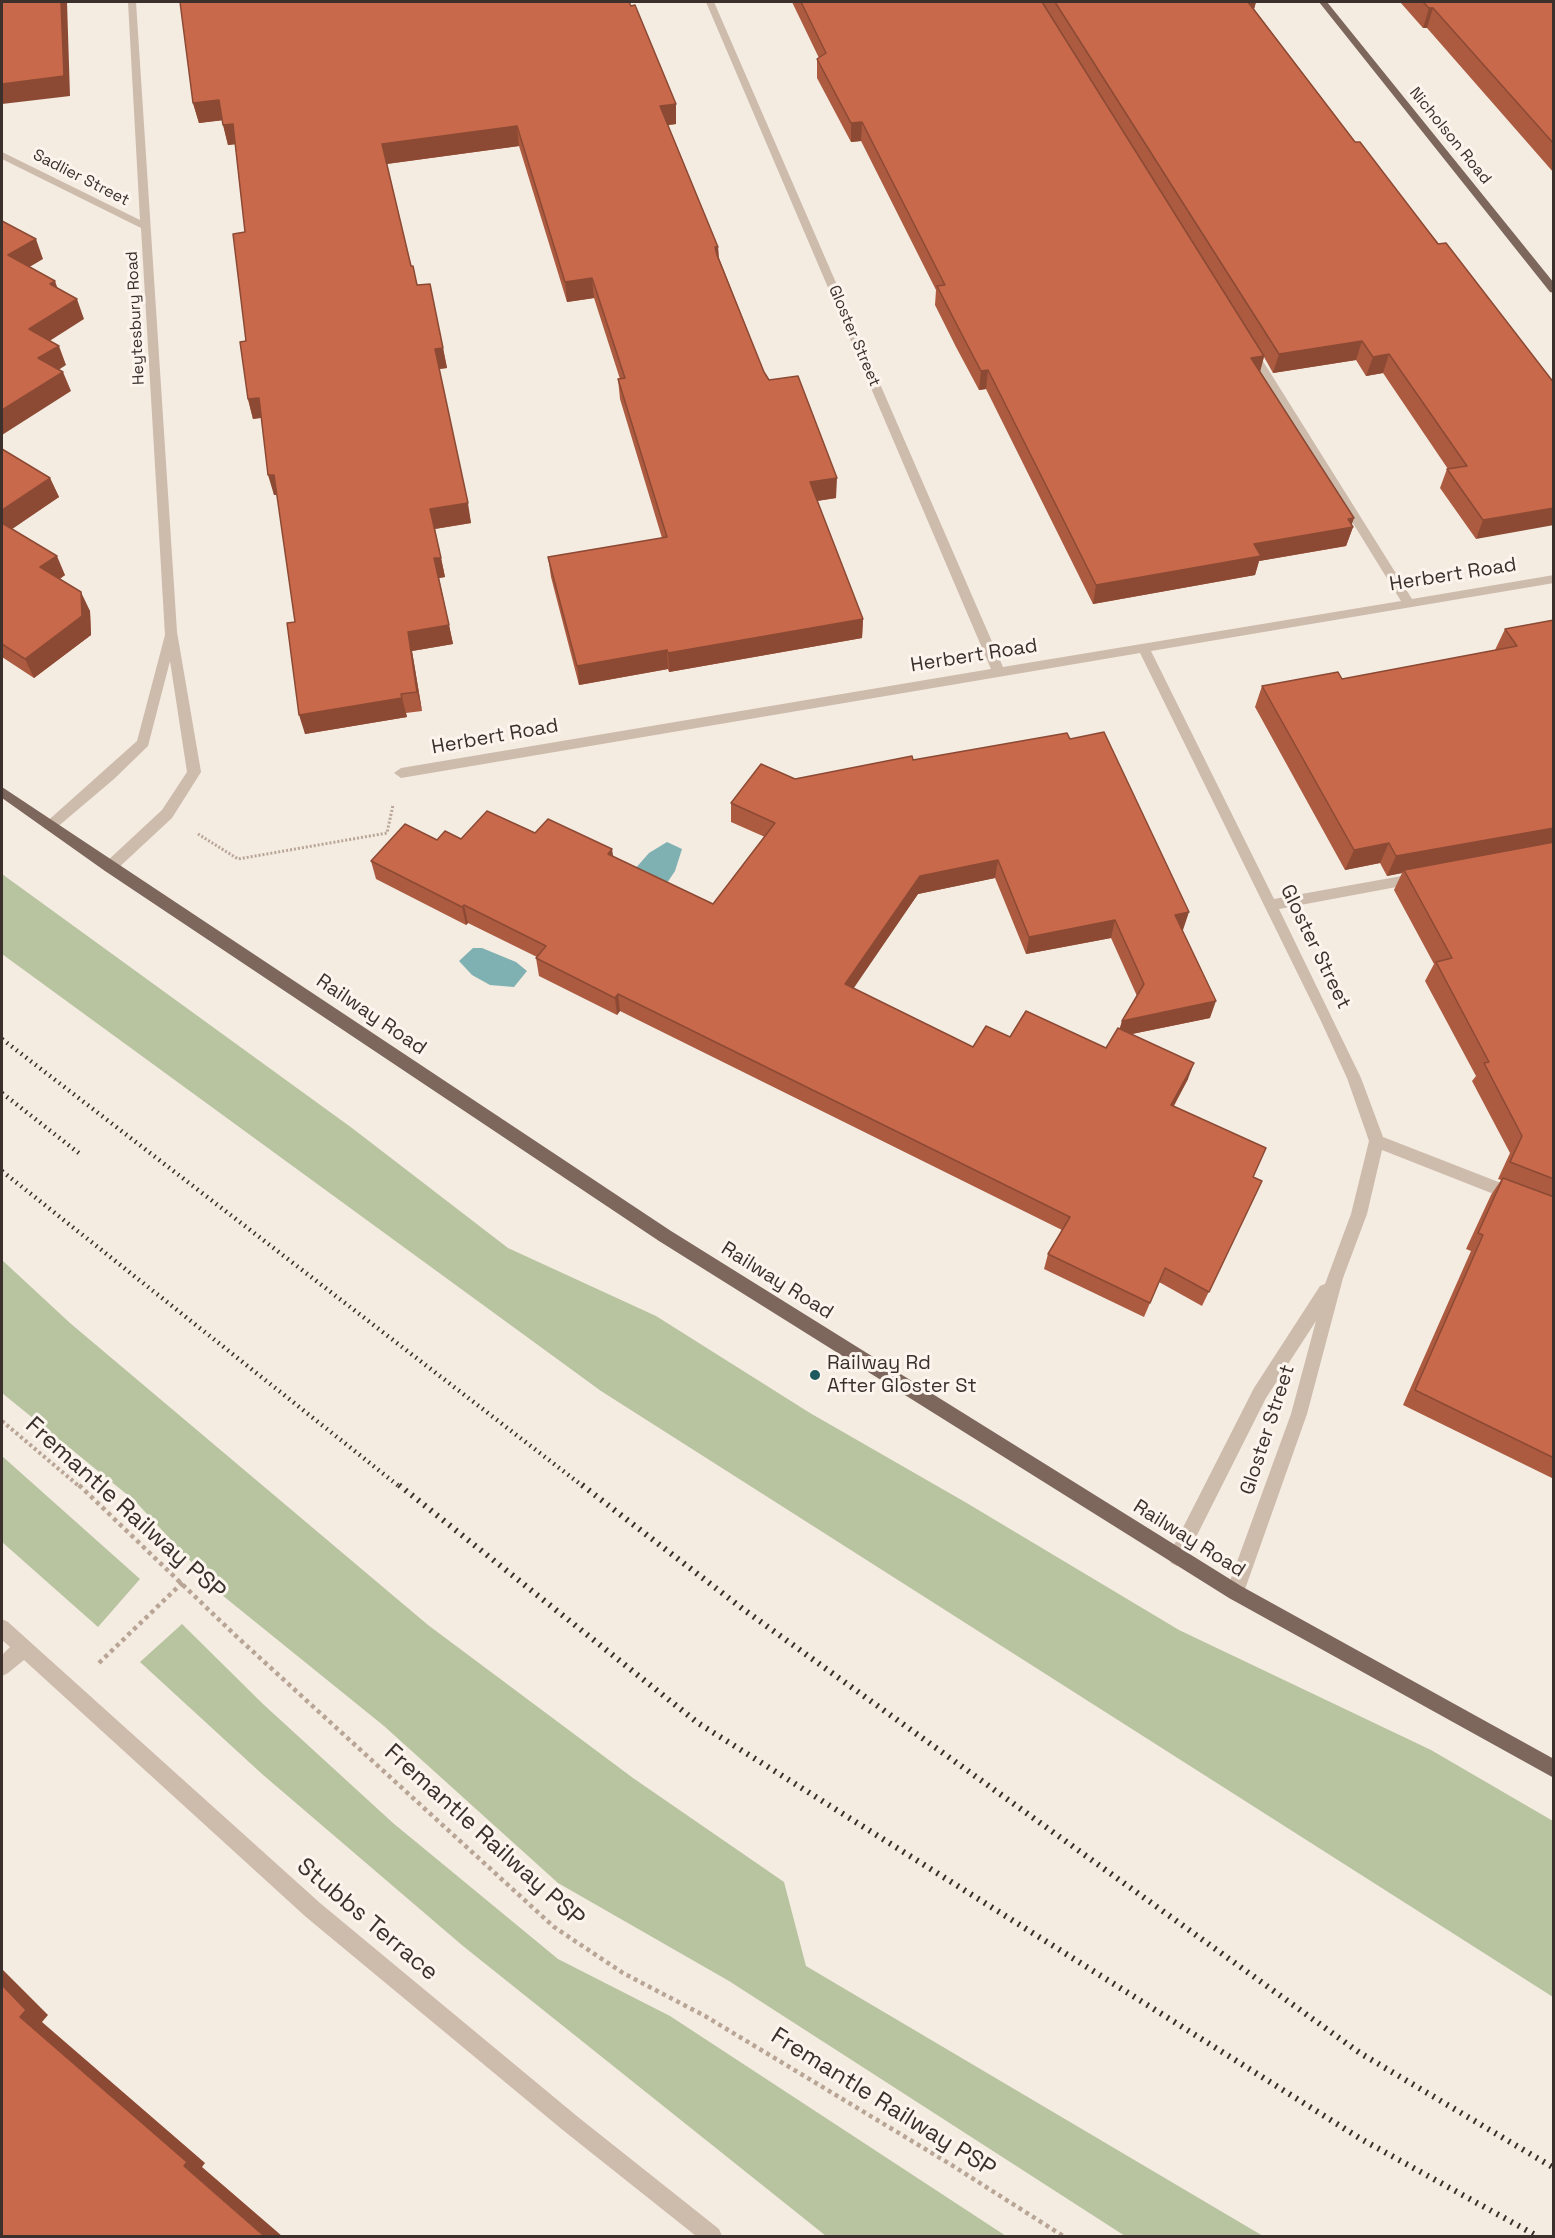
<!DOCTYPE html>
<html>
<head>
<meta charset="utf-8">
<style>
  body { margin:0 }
  #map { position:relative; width:1555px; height:2238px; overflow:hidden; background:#f4ebe1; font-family:"Space Grotesk",sans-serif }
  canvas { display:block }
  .frame { position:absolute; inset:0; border:3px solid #3b302b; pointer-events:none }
</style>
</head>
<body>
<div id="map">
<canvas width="1555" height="2238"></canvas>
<div class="frame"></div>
</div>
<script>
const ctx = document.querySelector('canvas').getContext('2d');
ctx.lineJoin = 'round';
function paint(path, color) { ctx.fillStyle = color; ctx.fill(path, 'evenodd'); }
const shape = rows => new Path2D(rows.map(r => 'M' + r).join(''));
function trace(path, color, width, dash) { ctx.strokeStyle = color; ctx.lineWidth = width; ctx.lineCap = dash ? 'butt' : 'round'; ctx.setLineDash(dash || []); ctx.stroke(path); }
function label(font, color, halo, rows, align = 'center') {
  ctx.font = font + ' "Space Grotesk",sans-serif'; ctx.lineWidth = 6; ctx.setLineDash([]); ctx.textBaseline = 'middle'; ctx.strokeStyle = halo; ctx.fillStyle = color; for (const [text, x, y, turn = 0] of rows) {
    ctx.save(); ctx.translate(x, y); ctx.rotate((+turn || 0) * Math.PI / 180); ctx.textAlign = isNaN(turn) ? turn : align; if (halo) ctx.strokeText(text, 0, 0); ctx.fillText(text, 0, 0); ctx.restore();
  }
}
paint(shape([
  [2,874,352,1128,508,1248,656,1316,810,1413,965,1502,1179,1630,1431,1750,1553,1821,1553,1997,601,1391,2,954],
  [2,1260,70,1323,428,1625,633,1778,784,1882,806,1966,1263,2236,1125,2236,729,1981,558,1883,384,1726,222,1595,135,1501,2,1393],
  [2,1456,140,1579,98,1627,2,1542],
  [182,1624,263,1704,393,1823,558,1959,670,2016,1006,2236,826,2236,463,1946,262,1774,140,1662]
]), '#b8c4a0');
paint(shape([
  [667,842,682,849,675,871,665,886,634,870,649,853],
  [473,948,482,948,516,962,527,971,514,987,490,985,472,975,459,961]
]), '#7fb0b2');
trace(shape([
  [198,834,238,859,387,833,393,805]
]), '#b9a596', 3, [2, 2]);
trace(shape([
  [2,1421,80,1487]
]), '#b9a596', 4, [3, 3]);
trace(shape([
  [79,1485,236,1636,554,1927,623,1973,705,2016,950,2164,1063,2236],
  [99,1663,183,1582]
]), '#b9a596', 4.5, [4, 4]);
paint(shape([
  [128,2,136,2,177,632,201,772,172,818,115,871,110,872,105,871,103,867,105,863,162,810,187,772,170,661,148,746,114,779,55,829,45,829,43,825,137,741,165,635,141,228,2,159,2,152,140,220,128,2],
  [706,2,714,2,1003,667,1401,601,1246,350,1251,347,1256,350,1412,599,1554,575,1554,583,1151,651,1274,899,1418,873,1423,874,1425,878,1418,883,1279,909,1361,1078,1383,1137,1519,1190,1522,1195,1519,1200,1514,1202,1382,1150,1367,1214,1343,1278,1307,1414,1244,1592,1241,1598,1235,1601,1229,1598,1226,1592,1291,1414,1316,1321,1266,1398,1183,1563,1177,1566,1171,1563,1168,1557,1254,1388,1320,1286,1325,1284,1351,1214,1369,1141,1347,1078,1320,1019,1140,653,401,778,394,773,401,768,991,669,706,2],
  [2,1619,8,1622,320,1903,578,2117,719,2229,722,2236,696,2236,564,2131,306,1917,24,1660,8,1673,2,1676,2,1655,10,1647,2,1640,2,1619]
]), '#cdbbac');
paint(shape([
  [1319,2,1327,2,1554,283,1554,293,1550,292,1319,2],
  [2,787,671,1231,1241,1586,1554,1759,1554,1778,1229,1598,659,1241,105,871,2,798,2,787]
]), '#7d675c');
trace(shape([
  [2,1039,584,1487],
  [2,1093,80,1154],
  [2,1171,400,1487]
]), '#3b302b', 4.5, [1.5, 4.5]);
trace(shape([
  [399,1485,698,1723,1361,2139,1537,2236],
  [582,1485,743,1609,1360,2053,1554,2168]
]), '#3b302b', 6, [2, 6]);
paint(shape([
  [792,2,1256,2,1254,9,1355,142,1554,383,1476,539,1440,488,1447,469,1448,469,1383,373,1366,376,1356,360,1273,373,1264,357,1260,372,1353,527,1346,546,1259,561,1255,575,1093,604,986,389,979,390,956,347,935,305,936,290,861,141,851,142,817,78,817,59,819,58],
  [1400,2,1554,2,1554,173,1427,28,1423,28],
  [193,103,676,124,668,125,718,247,719,258,764,372,836,498,817,501,863,619,862,638,669,672,668,669,579,685,551,577,548,557,662,538,620,399,618,379,620,379,594,298,567,302,519,146,387,164,411,266,417,285,443,348,447,368,439,369,471,523,435,529,445,577,439,578,453,644,412,651,422,711,406,713,407,717,305,734,295,622,277,495,274,495,261,418,253,419,248,399,245,232,235,144,228,145,222,120,199,123],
  [2,449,50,478,59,497,11,529,65,575,60,579,90,611,91,635,34,678,2,657],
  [1554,620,1554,1479,1403,1405,1471,1251,1466,1249,1491,1195,1501,1180,1498,1179,1510,1153,1472,1081,1476,1076,1425,981,1434,964,1394,890,1402,873,1387,876,1380,863,1345,870,1255,707,1262,686,1342,679,1495,650,1505,629],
  [1070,739,1183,930,1182,930,1210,1018,1132,1034,1188,1079,1174,1106,1253,1177,1262,1181,1202,1306,1159,1282,1144,1317,1044,1269,1048,1254,1062,1230,620,1011,617,1015,539,976,536,958,537,957,468,923,466,925,376,879,371,861,437,840,461,839,535,833,613,857,713,904,765,837,731,822,731,803,795,779,913,760],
  [995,878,1026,954,1111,938,1137,996,1122,1021,1120,1029,1106,1048,1010,1037,973,1047,853,988,918,894]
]), '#ac5a40');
paint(shape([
  [61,2,67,2,70,96,2,104,2,84],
  [1246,2,1256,2,1252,16],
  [1429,8,1433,8,1427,28,1423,28],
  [219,100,225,120,199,123,193,103],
  [676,104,676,124,661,126,660,106],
  [862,122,861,141,851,142,851,123],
  [233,124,238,144,228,145,223,125],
  [517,126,519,146,386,164,382,144],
  [36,239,43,259,16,275,8,255],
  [715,247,718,247,719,267],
  [592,278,594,298,567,302,565,282],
  [55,281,62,301,50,284],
  [77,299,84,319,37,349,29,329],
  [1362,341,1356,360,1273,373,1279,354],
  [59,346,66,365,46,378,38,358],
  [443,348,447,368,439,369,435,349],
  [1389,354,1383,373,1366,376,1373,357],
  [1264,356,1259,375,1251,358],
  [988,370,986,389,979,390,981,371],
  [63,372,71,391,2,435,2,410],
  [259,398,265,417,253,419,248,399],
  [268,475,274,475,280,494,274,495],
  [50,478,59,497,2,536,2,510],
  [837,478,836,498,810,502,810,482],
  [468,503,471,523,434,529,430,509],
  [1554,508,1554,525,1476,539,1483,520],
  [1354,518,1351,527,1353,527,1346,546,1259,561,1255,575,1093,604,1096,585],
  [57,556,65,575,49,586,40,567],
  [434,558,441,558,445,577,439,578],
  [81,592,90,611,91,635,34,678,25,659],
  [863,619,862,638,669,672,668,653],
  [449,625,453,644,412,651,422,711,417,692,408,632],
  [667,650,668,669,579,685,577,666],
  [401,694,407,717,305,734,299,715],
  [1554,828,1554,846,1404,870,1402,873,1387,876,1396,856],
  [1389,843,1380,863,1345,870,1354,850],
  [612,849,615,867,608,854],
  [998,860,995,878,918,894,845,1001,845,984,920,876],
  [464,905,468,923,466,925,462,907],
  [1189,912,1183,930,1170,933,1175,915],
  [1115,920,1111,938,1026,954,1029,937],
  [618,994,620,1011,617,1015,615,998],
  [1216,1001,1210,1018,1117,1037,1122,1021],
  [1194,1063,1188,1079,1165,1121,1171,1105],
  [2,1969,48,2015,42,2022,205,2163,202,2167,282,2236,264,2236,184,2166,20,2017,2,1985]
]), '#8c4a34');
const building = shape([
  [2,2,61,2,64,76,2,84,2,2],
  [180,2,629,2,631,6,635,5,676,104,660,106,718,247,715,247,717,255,764,372,769,380,798,376,837,478,810,482,863,619,668,653,667,650,577,666,548,557,667,537,618,379,625,378,592,278,565,282,517,126,382,144,411,266,413,266,417,285,430,284,443,348,435,349,468,503,430,509,441,558,434,558,449,625,408,632,417,692,401,694,402,698,299,715,287,623,295,622,274,475,268,475,259,398,248,399,240,342,246,341,233,234,245,232,233,124,223,125,219,100,193,103,180,2],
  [801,2,1042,2,1264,356,1251,358,1354,518,1348,519,1353,527,1254,544,1261,556,1096,585,988,370,981,371,958,327,937,286,945,285,862,122,851,123,817,59,826,53,801,2],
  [1055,2,1248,2,1355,142,1360,142,1438,244,1446,243,1554,383,1554,508,1483,520,1447,469,1467,466,1389,354,1373,357,1362,341,1279,354,1055,2],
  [1423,2,1554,2,1554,144,1433,8,1429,8,1423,2],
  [2,221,36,239,8,255,55,281,50,284,77,299,29,329,59,346,38,358,63,372,2,410,2,221],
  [2,449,50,478,2,510,2,449],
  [2,523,57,556,40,567,81,592,82,616,25,659,2,644,2,523],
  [1554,620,1554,828,1396,856,1389,843,1354,850,1262,686,1338,672,1342,679,1517,646,1505,629,1554,620],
  [1104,732,1189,912,1175,915,1216,1001,1122,1021,1144,984,1115,920,1029,937,998,860,920,876,845,984,973,1047,986,1026,1010,1037,1026,1011,1106,1048,1118,1028,1194,1063,1171,1105,1266,1148,1253,1177,1262,1181,1209,1292,1165,1268,1150,1303,1048,1254,1070,1217,618,994,615,998,536,958,546,946,464,905,462,907,371,861,405,824,437,840,445,831,461,839,487,811,535,833,548,819,612,849,608,854,713,904,775,823,731,803,761,764,795,779,912,756,913,760,1067,733,1070,739,1104,732],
  [1554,842,1554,1179,1510,1162,1522,1136,1484,1063,1489,1062,1436,962,1452,958,1404,870,1554,842],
  [1503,1178,1554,1197,1554,1458,1415,1390,1483,1235,1478,1233,1503,1178],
  [2,1985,26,2010,20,2017,187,2162,184,2166,264,2236,2,2236,2,1985]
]);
paint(building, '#c8694b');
trace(building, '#8c4a34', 1.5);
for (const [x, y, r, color] of [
  [815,1375,6,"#1f5a5e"]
]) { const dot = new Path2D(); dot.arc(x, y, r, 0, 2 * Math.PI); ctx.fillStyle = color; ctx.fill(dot); trace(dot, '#fbf5ee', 2); }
label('16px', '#3b302b', '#fbf5ee', [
  ["Nicholson Road",1450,136,51],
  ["Sadlier Street",81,178,27],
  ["Heytesbury Road",136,318,-93],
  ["Gloster Street",854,336,67]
]);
label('20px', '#3b302b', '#fbf5ee', [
  ["Herbert Road",1453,575,-9],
  ["Herbert Road",974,656,-9],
  ["Herbert Road",495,737,-10],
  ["Gloster Street",1315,947,64],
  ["Railway Road",371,1015,34],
  ["Railway Road",777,1281,32],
  ["Gloster Street",1268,1430,-72],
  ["Railway Road",1189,1539,32]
]);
label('20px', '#3b302b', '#fbf5ee', [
  ["Railway Rd",827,1364],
  ["After Gloster St",827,1387]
], 'left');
label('24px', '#3b302b', '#fbf5ee', [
  ["Fremantle Railway PSP",125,1509,42],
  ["Fremantle Railway PSP",484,1836,42],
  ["Stubbs Terrace",367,1920,40],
  ["Fremantle Railway PSP",883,2103,32]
]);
</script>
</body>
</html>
